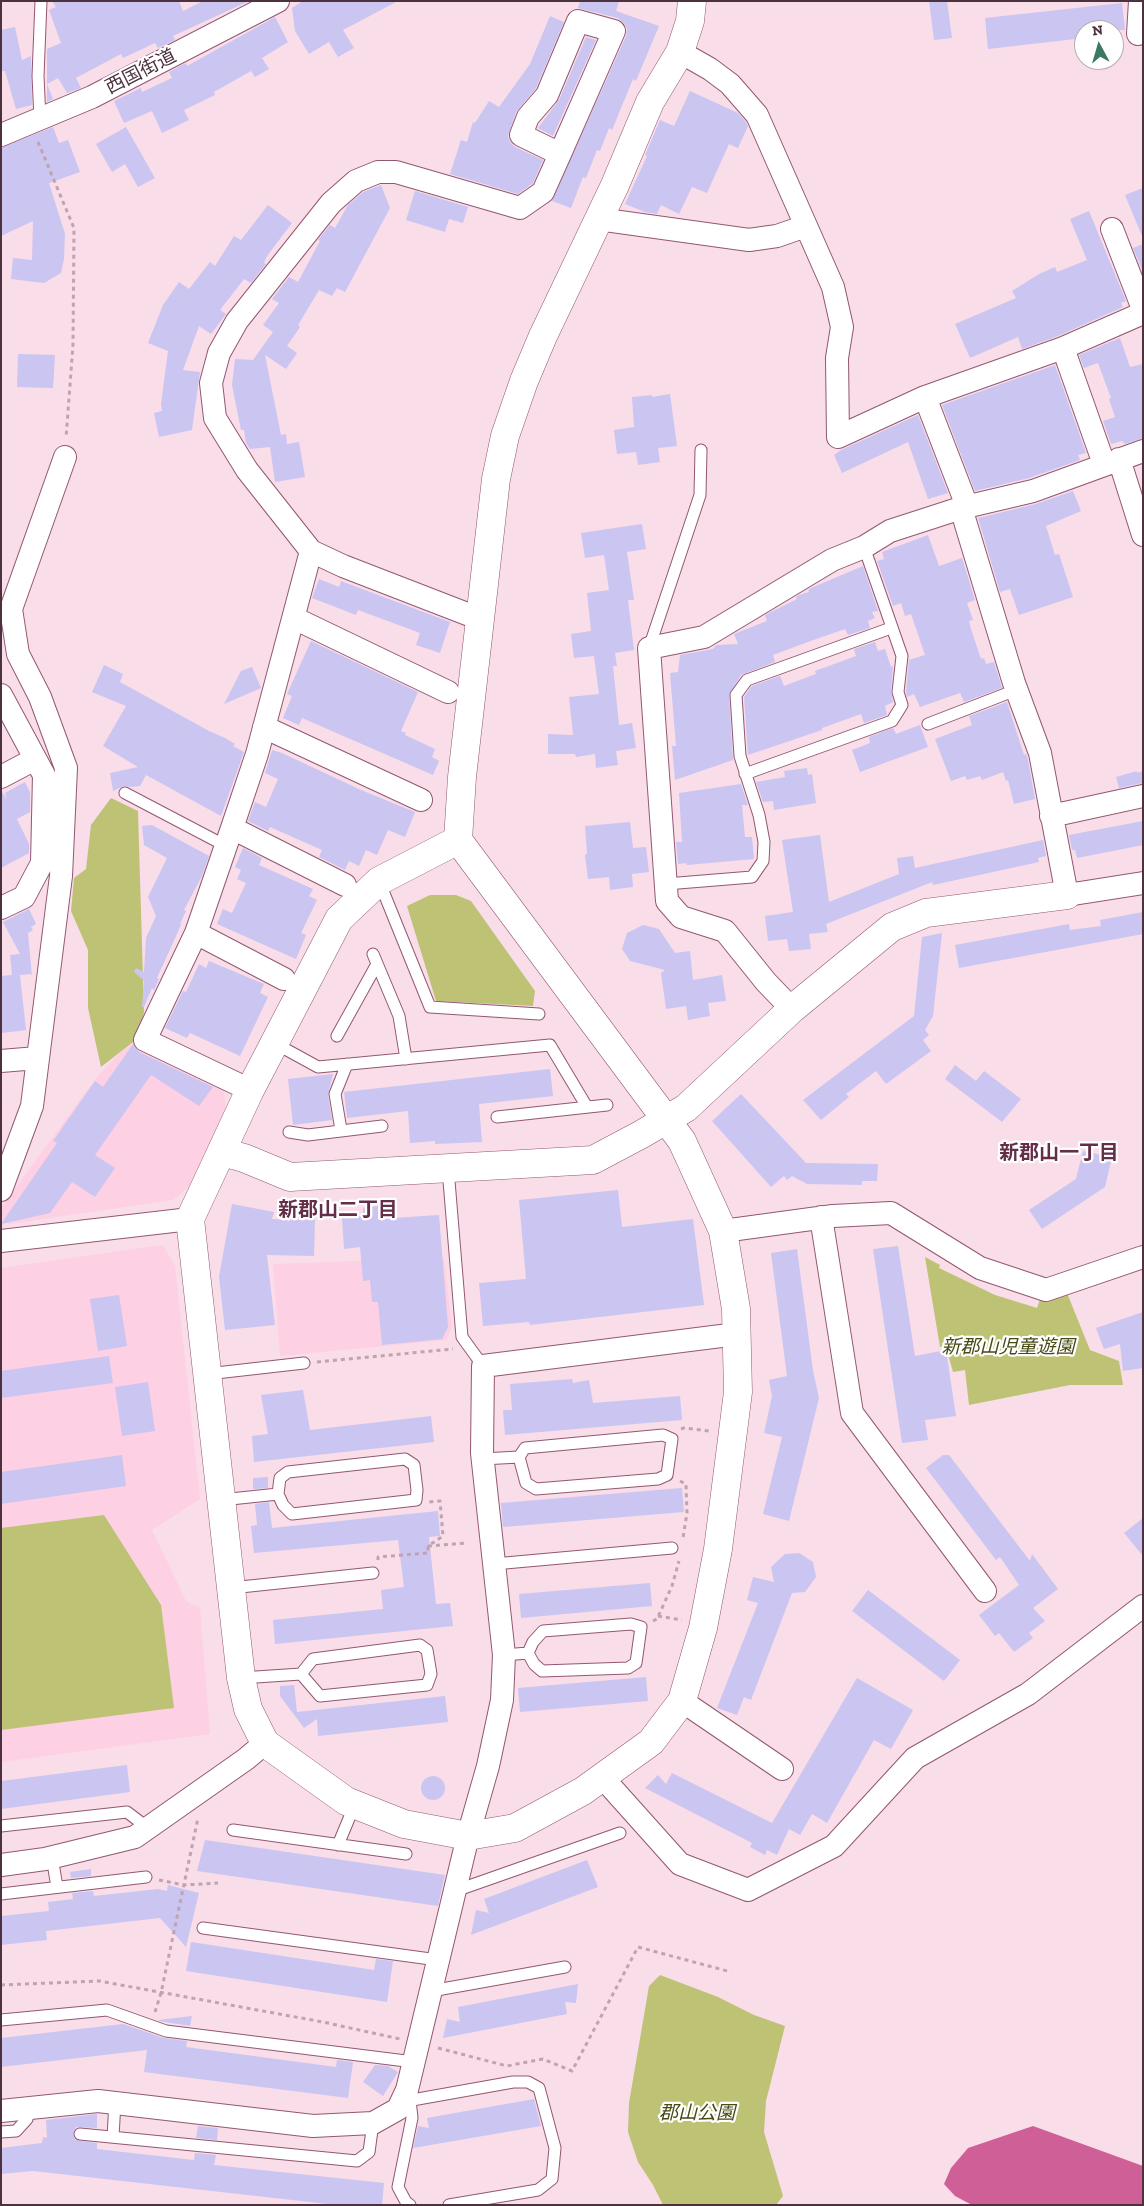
<!DOCTYPE html>
<html>
<head>
<meta charset="utf-8">
<style>
  body { margin:0 }
  #map { position:relative; width:1144px; height:2206px; overflow:hidden; background:#f9dde8; font-family:"Zilla Slab",serif }
  canvas { display:block }
  .frame { position:absolute; inset:0; border:2px solid #4c323e; pointer-events:none }
  .north { position:absolute; left:1074px; top:20px; width:50px; height:50px; box-sizing:border-box; background:#fff; border:1px solid #b7adb2; border-radius:50%; rotate:354deg; font-size:14px; font-weight:700; line-height:20px; text-align:center; color:#4c323e }
  .north::after { content:''; display:block; margin:auto; width:18px; height:22px; background:#3b7966; clip-path:polygon(50% 0,100% 100%,50% 72%,0 100%) }
</style>
</head>
<body>
<div id="map">
<canvas width="1144" height="2206"></canvas>
<div class="frame"></div>
<div class="north">N</div>
</div>
<script>
const ctx = document.querySelector('canvas').getContext('2d');
ctx.lineJoin = 'round';
function paint(path, color) { ctx.fillStyle = color; ctx.fill(path, 'evenodd'); }
const shape = rows => new Path2D(rows.map(r => 'M' + r).join(''));
function trace(path, color, width, dash) { ctx.strokeStyle = color; ctx.lineWidth = width; ctx.lineCap = dash ? 'butt' : 'round'; ctx.setLineDash(dash || []); ctx.stroke(path); }
function label(font, color, halo, rows, align = 'center') {
  ctx.font = font + ' "Zilla Slab","Noto Sans JP",serif'; ctx.lineWidth = 4.5; ctx.setLineDash([]); ctx.textBaseline = 'middle'; ctx.strokeStyle = halo; ctx.fillStyle = color; for (const [text, x, y, turn = 0] of rows) {
    ctx.save(); ctx.translate(x, y); ctx.rotate((+turn || 0) * Math.PI / 180); ctx.textAlign = isNaN(turn) ? turn : align; if (halo) ctx.strokeText(text, 0, 0); ctx.fillText(text, 0, 0); ctx.restore();
  }
}
paint(shape([
  [132,1040,223,1082,226,1110,191,1185,173,1200,9,1224,1,1219,1,1208,96,1078],
  [163,1245,175,1266,200,1499,152,1530,186,1601,200,1608,210,1734,1,1762,1,1268],
  [444,1258,452,1327,446,1340,280,1356,273,1264]
]), '#fed0e3');
paint(shape([
  [111,798,138,811,144,1012,138,1038,101,1067,88,1008,88,950,71,911,74,878,86,869,91,825],
  [430,895,456,895,471,901,535,991,533,1006,436,1001,407,906],
  [925,1257,940,1265,939,1268,995,1295,1037,1308,1042,1294,1067,1293,1090,1350,1119,1361,1123,1385,1070,1385,969,1405,965,1370,953,1372,946,1347,940,1347],
  [104,1515,161,1605,174,1708,1,1730,1,1528],
  [660,1975,718,1997,754,2015,785,2026,766,2101,764,2132,783,2196,776,2205,663,2205,653,2185,638,2162,628,2132,629,2103,649,1986]
]), '#bec275');
paint(shape([
  [1033,2126,1143,2166,1143,2205,972,2205,955,2196,944,2184,951,2168,968,2148]
]), '#cf6097');
paint(shape([
  [52,1,179,1,183,11,203,1,249,1,173,36,175,40,158,48,155,43,123,58,121,54,76,78,81,88,67,93,58,78,47,84,53,99,47,102,47,49,61,43,49,10,56,7],
  [303,1,398,1,343,30,354,48,338,57,329,42,309,54,295,31,292,8],
  [580,1,619,1,616,11,659,26,636,81,633,79,612,130,609,128,600,151,597,150,586,178,583,177,571,208,552,201,626,36,627,29,624,23,618,18,578,8],
  [929,1,947,1,952,38,934,40],
  [1122,3,1125,30,1084,30,1084,38,988,49,985,18],
  [550,16,564,22,536,88,516,112,508,136,510,142,515,147,543,160,533,183,518,194,450,174,461,140,467,142,473,122,475,123,489,101,499,107,530,64],
  [275,17,288,42,262,58,269,69,255,77,251,71,214,92,215,95,184,110,189,120,162,133,152,111,124,123,114,101,141,88,142,92,172,78,169,72,186,63,187,66],
  [15,27,22,60,31,56,32,105,16,109,5,71,1,71,1,30],
  [586,37,596,40,553,136,538,128,559,100],
  [690,91,738,113,746,122,748,126,738,148,729,144,707,193,692,187,679,214,661,205,657,214,645,212,625,204,647,156,645,155,660,120,674,126],
  [53,127,59,143,68,140,80,172,49,183,65,234,64,259,61,273,44,283,11,279,13,258,32,260,33,221,1,236,1,148],
  [126,127,155,178,138,187,125,164,112,172,96,144],
  [381,185,390,208,345,292,337,288,332,296,319,290,298,325,300,327,287,346,297,353,286,369,265,355,281,435,286,434,287,444,299,442,305,477,275,482,270,447,250,449,246,443,244,430,241,430,232,385,235,359,253,360,273,332,263,325,279,303,272,299,289,277,298,282,320,241,318,240,330,225,335,228,348,205,363,192],
  [1143,188,1143,236,1142,236,1125,195],
  [415,191,468,207,463,223,449,219,445,232,406,220],
  [268,205,292,223,267,256,264,263,266,264,251,283,244,279,220,310,226,314,211,334,199,326,183,370,200,372,192,430,159,437,154,413,162,411,161,404,168,351,148,343,163,305,179,282,189,289,210,262,215,266,234,236,241,240],
  [1089,211,1126,301,1121,303,1123,307,1058,336,1022,349,1018,337,970,358,955,324,1016,298,1012,291,1039,274,1055,267,1057,272,1087,260,1070,219],
  [1143,244,1143,272,1133,248],
  [1120,338,1130,367,1143,364,1143,438,1125,444,1122,441,1111,444,1103,421,1115,417,1109,399,1111,398,1098,363,1084,368,1079,355],
  [18,354,55,355,53,388,17,387],
  [1055,365,1086,453,1078,455,1080,460,1029,478,975,491,942,405],
  [670,394,677,446,658,448,660,462,638,465,636,452,617,454,614,430,634,427,632,397,652,395,652,397],
  [918,415,948,493,928,499,908,442,842,473,834,455,841,450],
  [1073,491,1081,511,1046,526,1055,555,1059,554,1073,597,1019,615,1010,589,1000,592,978,518,1036,504],
  [642,524,646,549,627,552,634,600,628,600,634,650,615,653,617,666,613,666,619,725,632,723,636,748,616,751,618,765,596,768,595,754,576,757,575,754,548,754,548,734,573,735,569,697,599,694,594,656,574,658,571,634,591,631,587,593,609,590,604,555,585,558,581,533],
  [928,535,939,566,962,558,975,600,967,603,973,620,969,621,971,629,981,659,984,658,986,664,994,662,1002,688,964,702,960,693,920,707,914,694,907,697,906,691,909,660,925,655,911,614,905,616,901,603,893,606,877,561,884,559,882,552],
  [863,566,878,611,872,612,875,618,868,621,870,628,848,635,845,629,805,643,773,655,775,662,741,675,729,695,733,760,675,780,672,746,676,746,670,673,678,672,680,655,713,649,716,645,738,644,734,634,767,621,765,615,797,599,796,597,799,595,809,592,808,590,811,588],
  [319,579,339,587,341,581,450,622,440,653,416,645,420,633,358,610,356,615,312,598],
  [311,641,418,692,401,731,406,733,405,735,435,749,432,757,439,761,433,775,302,718,299,725,283,718,292,696,287,694],
  [875,642,878,651,885,649,891,667,893,666,891,692,893,702,885,706,887,715,864,723,861,714,822,728,822,730,748,755,744,697,752,686,780,676,784,686,816,674,815,671,856,656,854,649],
  [104,665,123,674,120,682,209,731,225,738,235,744,233,746,244,752,221,816,146,775,140,786,131,787,124,786,113,791,110,773,138,767,103,746,126,706,92,692],
  [252,667,261,688,224,704,241,671],
  [1007,702,1024,755,1026,754,1028,760,1035,799,1014,804,1008,780,1006,781,1003,772,982,780,980,776,967,780,965,776,951,781,935,739,972,725,969,716],
  [920,725,928,747,860,772,852,750,870,743,869,737,893,728,896,734],
  [272,750,282,753,361,790,415,812,405,837,388,830,377,855,366,850,359,866,349,861,345,870,319,857,322,850,270,827,268,831,248,821,255,802,266,807,278,779,265,773],
  [807,768,808,775,812,774,816,803,774,810,773,801,763,802,756,782,785,777,784,771],
  [1137,771,1137,773,1143,771,1143,783,1119,788,1116,777],
  [25,782,30,792,30,812,17,819,29,844,29,853,1,868,1,790,7,800,5,793],
  [741,784,748,805,742,805,745,837,752,837,754,859,687,865,686,863,678,864,676,842,682,842,679,793],
  [1143,821,1143,845,1077,858,1075,850,1072,850,1069,835],
  [630,822,633,848,646,847,649,872,632,874,633,887,610,890,609,877,588,879,585,855,587,854,585,826],
  [152,825,209,856,202,876,184,910,186,911,180,924,181,925,157,978,159,979,154,990,152,988,144,1007,142,1007,144,981,134,972,136,968,144,972,146,938,156,916,148,897,167,858,144,845,142,826],
  [820,835,829,902,899,874,897,858,913,856,915,868,1043,840,1046,856,1038,858,1039,862,933,885,932,882,826,924,828,932,809,934,811,949,789,951,787,939,768,941,765,916,793,912,782,840],
  [243,848,262,858,259,865,313,889,309,896,317,900,301,933,306,935,296,959,217,924,223,909,232,913,246,883,237,879,241,870,235,867],
  [29,909,36,924,31,927,33,930,28,933,32,977,31,974,20,975,26,1030,2,1033,1,976,12,975,10,955,20,954,3,922],
  [1143,912,1143,934,959,968,955,945,1069,924,1070,930,1101,926,1100,920],
  [643,925,659,929,675,953,690,951,693,980,722,975,726,1001,708,1003,710,1016,688,1020,686,1006,666,1009,661,973,665,970,630,961,622,949,627,933],
  [942,933,933,1016,925,1030,929,1035,923,1040,931,1051,886,1084,876,1071,846,1094,849,1097,821,1120,803,1100,914,1016,922,937],
  [209,961,264,984,260,993,268,997,240,1056,190,1033,187,1038,165,1028,183,991,186,992,199,964,206,968],
  [133,1044,139,1052,213,1087,199,1106,151,1075,95,1155,115,1168,95,1197,72,1182,50,1213,1,1224,57,1143,53,1141,95,1081,103,1087],
  [955,1065,976,1081,984,1071,1021,1099,1002,1122,945,1079],
  [550,1069,553,1096,479,1104,482,1142,435,1144,435,1141,410,1143,408,1111,347,1118,344,1092],
  [333,1074,328,1095,332,1120,293,1125,288,1079],
  [741,1094,806,1163,878,1164,877,1181,862,1181,862,1185,807,1184,792,1176,787,1180,784,1176,771,1187,712,1121],
  [1083,1151,1112,1157,1105,1187,1042,1229,1029,1210,1076,1179],
  [618,1190,622,1227,693,1219,704,1305,530,1325,529,1322,483,1326,479,1283,526,1279,519,1200],
  [232,1204,274,1212,272,1219,315,1220,314,1256,267,1255,275,1325,225,1330,219,1277],
  [378,1206,378,1219,439,1215,448,1327,442,1339,382,1345,378,1302,372,1302,370,1280,363,1281,360,1247,344,1249,342,1218,363,1216,363,1208],
  [898,1246,915,1356,946,1350,956,1416,925,1420,928,1440,902,1443,873,1249],
  [797,1249,813,1371,819,1398,789,1521,763,1514,782,1437,764,1433,772,1396,769,1380,787,1376,771,1253],
  [119,1295,127,1346,98,1351,90,1299],
  [1143,1312,1143,1368,1123,1371,1120,1344,1104,1349,1096,1328],
  [109,1356,113,1383,1,1398,1,1371],
  [572,1379,573,1383,589,1380,593,1403,680,1396,682,1420,505,1435,503,1410,512,1410,510,1384],
  [148,1382,155,1431,122,1436,115,1387],
  [303,1390,310,1430,431,1416,434,1442,254,1462,252,1436,268,1434,261,1395],
  [122,1455,126,1486,1,1504,1,1472],
  [943,1455,949,1455,1030,1561,1032,1554,1058,1589,1033,1608,1045,1621,1029,1633,1033,1638,1014,1652,999,1633,995,1636,979,1615,1019,1585,1000,1557,996,1560,926,1468],
  [268,1477,268,1488,253,1489,253,1478],
  [682,1488,684,1512,503,1527,501,1503],
  [269,1502,272,1528,438,1511,440,1536,429,1537,436,1604,450,1603,453,1626,275,1644,273,1620,383,1609,381,1590,404,1587,398,1540,254,1553,251,1526,257,1525,255,1504],
  [1143,1518,1143,1556,1124,1533],
  [799,1553,813,1562,816,1577,805,1592,792,1593,751,1700,744,1697,737,1715,717,1708,758,1603,747,1600,753,1577,774,1582,771,1567,785,1554],
  [650,1583,652,1606,521,1618,519,1594],
  [868,1590,960,1660,944,1681,852,1611],
  [646,1677,648,1701,520,1712,518,1688],
  [857,1678,913,1710,891,1749,874,1740,827,1823,812,1814,800,1835,789,1829,777,1855,767,1850,765,1855,750,1847,752,1843,645,1788,658,1775,666,1784,672,1773,772,1823],
  [294,1685,297,1712,445,1696,448,1722,318,1736,317,1719,304,1728,280,1696,280,1686],
  [127,1765,130,1792,1,1809,1,1781],
  '421 1788a12 12 0 1 1 24 0a12 12 0 1 1-24 0Z',
  [205,1840,445,1875,438,1906,197,1871],
  [587,1860,598,1887,471,1935,476,1910,489,1913,484,1899],
  [91,1869,91,1876,71,1878,70,1872],
  [168,1885,199,1893,186,1947,160,1918,46,1931,47,1940,1,1945,1,1916,49,1911,48,1902,73,1899,72,1893,93,1891,94,1896,158,1889,167,1891],
  [191,1942,374,1970,376,1959,393,1961,387,2002,186,1971],
  [578,1984,576,2003,565,2002,567,2014,443,2038,447,2019,460,2022,458,2007],
  [192,2016,190,2026,159,2021,159,2020],
  [123,2024,164,2038,187,2041,186,2047,336,2067,337,2060,353,2062,348,2098,144,2072,147,2050,1,2067,1,2038],
  [375,2065,388,2066,398,2072,383,2096,363,2082],
  [534,2099,541,2126,413,2148,418,2126,429,2128,427,2118],
  [97,2114,97,2128,76,2127,73,2134,75,2140,97,2143,97,2149,194,2160,195,2153,216,2155,214,2165,384,2183,382,2205,337,2205,33,2171,1,2174,1,2148,42,2143,43,2137,47,2138,46,2120],
  [198,2126,218,2128,217,2140,196,2138]
]), '#cbc5f1');
const service = shape([
  [40,119,38,76,41,1],
  [649,648,700,495,701,450],
  [928,724,1016,690],
  [745,774,892,721,902,705,898,692,902,656,864,547],
  [125,793,226,846],
  [379,881,430,1007,539,1014],
  [666,884,752,877,763,861,764,842,759,815,740,756,736,695,747,680,891,628],
  [373,954,399,1016,406,1059],
  [337,1036,377,964],
  [276,1044,318,1067,550,1045,587,1107],
  [497,1117,607,1105],
  [341,1130,335,1094,347,1064],
  [289,1132,308,1135,382,1126],
  [448,1169,462,1337,483,1366],
  [207,1374,304,1363],
  [482,1459,519,1457,525,1448,663,1435,672,1439,667,1475,658,1479,536,1489,526,1483,519,1457],
  [221,1500,278,1494,280,1478,288,1472,405,1459,414,1465,417,1490,416,1500,292,1514,283,1505,278,1494],
  [494,1564,672,1548],
  [231,1588,373,1573],
  [504,1655,528,1653,533,1642,543,1631,631,1624,641,1627,636,1663,628,1668,542,1671,534,1664,528,1653],
  [241,1678,301,1674,313,1659,420,1645,427,1650,431,1674,427,1685,320,1696,301,1674],
  [1,1826,127,1812,148,1828],
  [233,1830,406,1854],
  [338,1845,355,1804],
  [52,1857,57,1887],
  [455,1891,620,1833],
  [1,1894,146,1877],
  [203,1928,438,1960],
  [431,1991,565,1967],
  [1,2020,107,2010,166,2031,414,2062],
  [410,2100,412,2118,398,2187,406,2202,410,2205],
  [401,2102,513,2082,528,2082,539,2088,555,2148,552,2179,538,2190,449,2205],
  [1,2132,16,2131,27,2119,29,2108],
  [80,2134,357,2161,369,2152,373,2123],
  [113,2137,115,2102]
]);
const minor = shape([
  [1138,34,1140,1],
  [680,52,710,69,730,84,757,115,833,287,842,327,837,358,838,437,925,397,1063,348,1143,313],
  [1,135,92,97,278,1],
  [598,219,749,240,777,236,806,226],
  [1112,229,1143,309],
  [1063,348,1104,464],
  [925,397,967,506],
  [1119,459,1143,535],
  [961,508,1014,683,1040,753,1067,895,1143,883],
  [294,618,448,692],
  [480,619,343,566,311,551,247,470,215,418,211,383,219,353,237,321,331,203,356,181,378,172,396,172,520,208,543,192,560,154,614,31,578,21,547,95,528,117,521,135,560,154],
  [1,695,44,775,42,863,24,897,1,908],
  [264,727,421,800],
  [1,777,35,759],
  [1051,816,1143,796],
  [232,828,345,885],
  [196,933,284,979],
  [792,1009,766,982,725,931,681,917,667,901,649,648,704,637,832,560,864,547,890,531,961,508,1033,491,1143,451],
  [1,1061,37,1058],
  [250,1090,145,1040,196,933,232,828,257,754,311,551],
  [1,1190,32,1106,61,876,66,768,40,697,18,654,11,609,65,457],
  [821,1217,852,1413,985,1591],
  [723,1231,833,1216,891,1213,980,1268,1046,1290,1143,1257],
  [1,1241,190,1219],
  [682,1701,782,1769],
  [603,1778,680,1864,748,1890,834,1846,915,1758,1028,1694,1143,1606],
  [1,1865,45,1859,135,1837,246,1759,265,1743],
  [1,2111,98,2101,313,2126,373,2123,398,2109,407,2090,468,1836,488,1766,502,1700,504,1655,482,1453,483,1366,737,1334]
]);
const tertiary = shape([
  [458,840,379,881,339,919,250,1090,190,1219,241,1678,248,1709,265,1743,346,1801,404,1824,468,1836,515,1828,583,1791,651,1742,682,1701,703,1628,718,1549,738,1392,736,1309,723,1231,682,1141,458,840,462,777,496,479,505,436,524,381,543,336,615,185,650,102,680,52,690,21,692,1],
  [222,1152,244,1158,290,1177,593,1160,642,1134,686,1108,792,1009,892,927,926,913,1067,895]
]);
trace(service, '#925772', 13);
trace(minor, '#925772', 24);
trace(tertiary, '#925772', 29);
trace(shape([
  [38,142,74,228,73,345,66,438],
  [317,1362,453,1349],
  [681,1429,684,1428,709,1431],
  [680,1481,686,1484,687,1513,683,1538],
  [428,1546,467,1543],
  [378,1560,378,1557,428,1553,428,1546,443,1536,440,1501,429,1502],
  [658,1616,682,1620],
  [653,1621,657,1619,672,1586,679,1561],
  [159,1880,184,1885,218,1883],
  [1,1985,99,1981,323,2022,400,2039],
  [155,2012,161,1993,198,1818],
  [438,2048,507,2066,543,2059,572,2071,638,1947,731,1972]
]), '#bfa4af', 3, [4, 4]);
trace(service, '#fff', 11);
trace(minor, '#fff', 22);
trace(tertiary, '#fff', 28);
label('19px', '#4c323e', '#fff', [
  ["西国街道",141,72,-27]
]);
label('italic 19px', '#484a14', '#fff', [
  ["新郡山児童遊園",1008,1348],
  ["郡山公園",697,2114]
]);
label('bold 20px', '#642e49', '#fff', [
  ["新郡山一丁目",1059,1153],
  ["新郡山二丁目",338,1210]
]);
</script>
</body>
</html>
